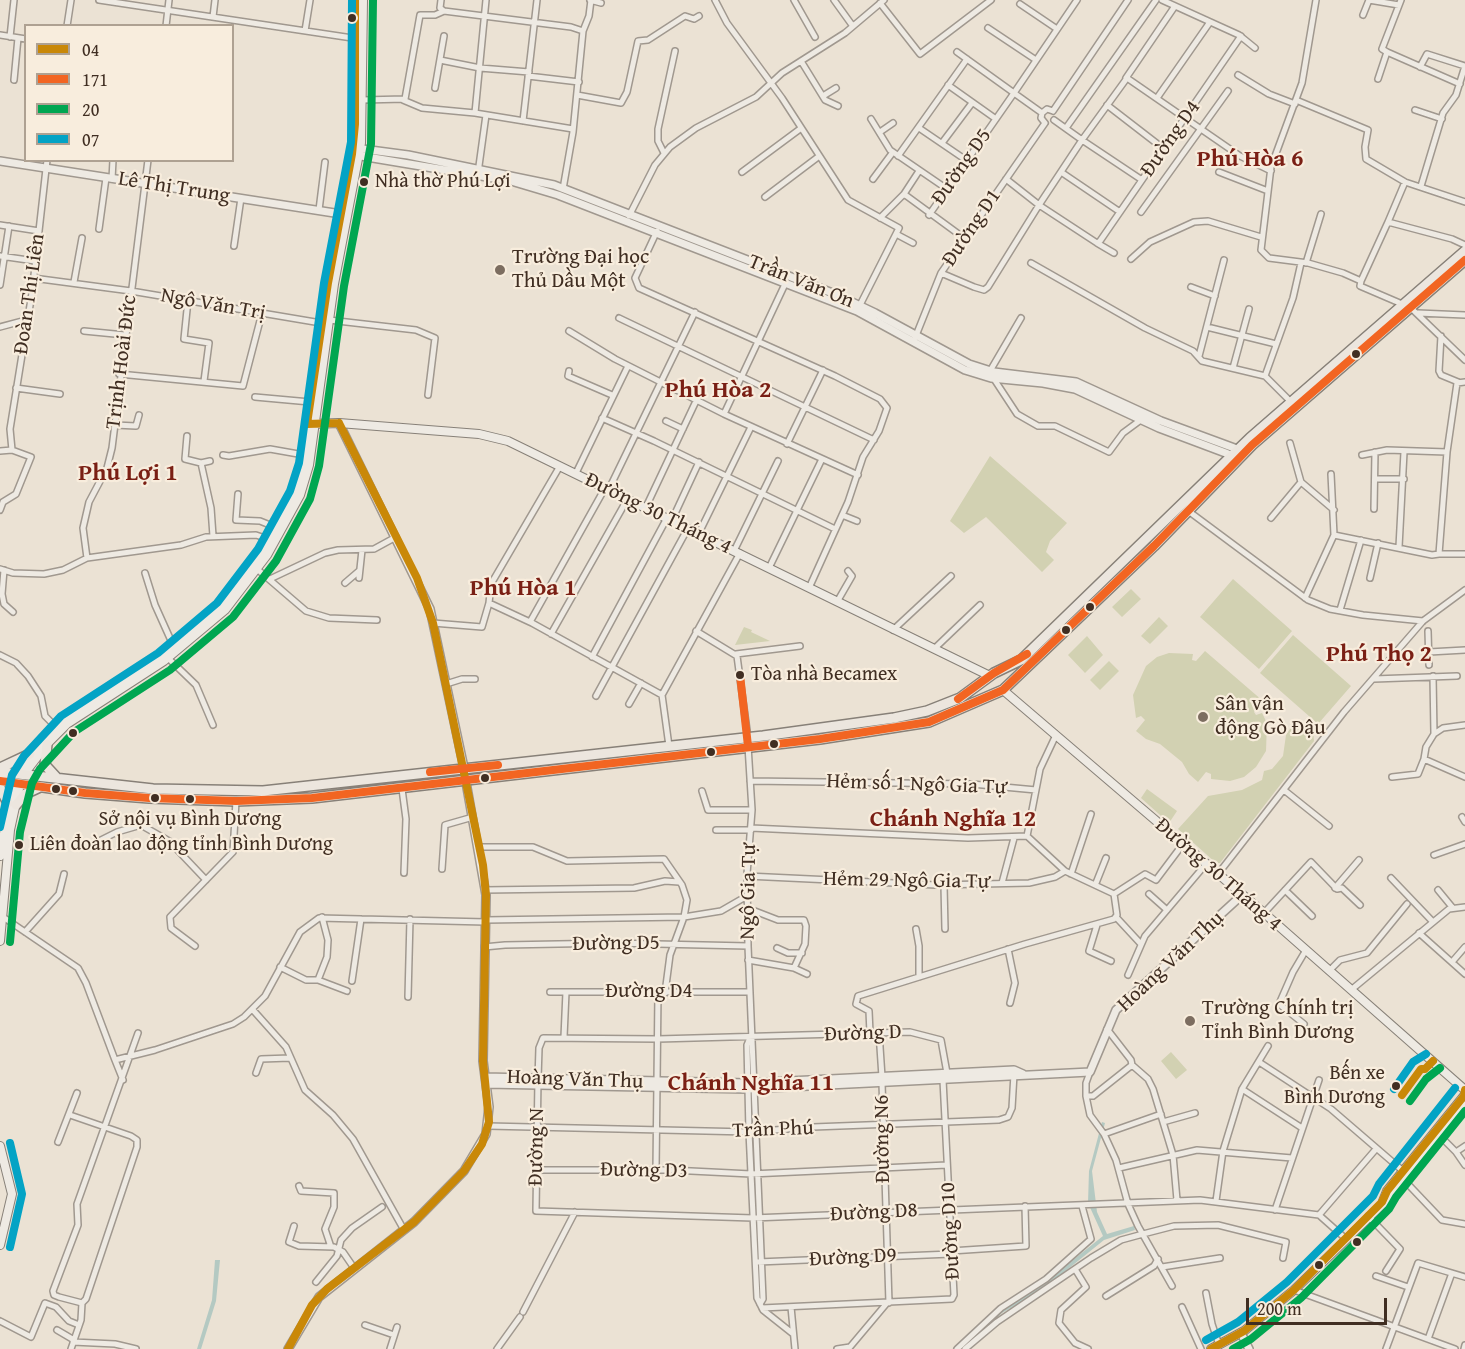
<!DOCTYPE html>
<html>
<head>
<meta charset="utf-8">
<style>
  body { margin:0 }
  #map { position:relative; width:1465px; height:1349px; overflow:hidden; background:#ebe2d4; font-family:"Gentium Book Plus",serif }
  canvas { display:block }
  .legend { position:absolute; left:24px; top:24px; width:210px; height:138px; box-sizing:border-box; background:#f8eddd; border:2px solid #aea192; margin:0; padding:8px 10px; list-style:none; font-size:18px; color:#402e22 }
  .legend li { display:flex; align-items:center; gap:12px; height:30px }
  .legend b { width:30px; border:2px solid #aea192 }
  .scale { position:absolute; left:1246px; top:1298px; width:141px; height:27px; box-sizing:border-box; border:3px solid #402e22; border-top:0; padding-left:8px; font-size:18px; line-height:21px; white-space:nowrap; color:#402e22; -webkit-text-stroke:4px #f8eddd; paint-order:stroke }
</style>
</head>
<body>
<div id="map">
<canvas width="1465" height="1349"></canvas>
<ul class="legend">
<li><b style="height:8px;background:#c98808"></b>04</li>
<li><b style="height:8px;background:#f26522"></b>171</li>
<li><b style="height:8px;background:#00a651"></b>20</li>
<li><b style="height:8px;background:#03a3c5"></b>07</li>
</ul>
<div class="scale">200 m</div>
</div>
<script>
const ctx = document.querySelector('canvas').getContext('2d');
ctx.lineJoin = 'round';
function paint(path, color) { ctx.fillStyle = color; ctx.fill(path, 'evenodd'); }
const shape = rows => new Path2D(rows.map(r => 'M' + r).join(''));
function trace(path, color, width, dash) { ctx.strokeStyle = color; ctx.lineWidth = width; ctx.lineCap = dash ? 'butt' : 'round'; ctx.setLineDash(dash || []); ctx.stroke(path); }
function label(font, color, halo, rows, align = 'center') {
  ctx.font = font + ' "Gentium Book Plus",serif'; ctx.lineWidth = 4.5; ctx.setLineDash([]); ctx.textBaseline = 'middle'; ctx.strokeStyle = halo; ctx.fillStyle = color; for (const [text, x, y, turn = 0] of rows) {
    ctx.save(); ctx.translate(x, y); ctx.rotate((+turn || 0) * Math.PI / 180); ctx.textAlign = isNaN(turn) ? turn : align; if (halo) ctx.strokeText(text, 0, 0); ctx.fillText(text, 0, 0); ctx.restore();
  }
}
paint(shape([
  [990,456,1067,523,1050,541,1046,552,1054,560,1042,572,986,517,964,533,950,521],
  [1233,579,1292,631,1259,669,1200,617],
  [1131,589,1141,599,1122,617,1112,607],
  [1159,617,1168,626,1150,644,1141,636],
  [744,627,752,630,751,632,770,641,735,645],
  [1293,635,1351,686,1318,724,1260,673],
  [1087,636,1103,655,1085,673,1068,655],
  [1205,651,1263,701,1254,712,1256,715,1262,713,1267,723,1266,751,1256,767,1244,777,1230,781,1211,779,1211,774,1206,772,1198,782,1189,774,1182,762,1160,744,1146,739,1136,731,1145,720,1141,716,1136,718,1133,695,1146,666,1157,657,1169,653,1193,654,1192,660,1196,661],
  [1109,661,1119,671,1100,690,1090,680],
  [1296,720,1313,731,1314,741,1220,863,1216,863,1178,829,1208,796,1242,790,1262,780,1264,771,1272,769,1283,756,1286,735],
  [1147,789,1177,811,1169,823,1141,798],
  [1171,1052,1187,1070,1176,1079,1161,1061]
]), '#d2d1b2');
paint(shape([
  [1102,1122,1105,1123,1092,1171,1097,1212,1107,1234,1134,1226,1135,1230,1104,1240,1042,1290,1002,1313,964,1349,960,1349,999,1310,1039,1287,1103,1236,1088,1203,1089,1171],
  [215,1260,220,1260,216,1301,201,1349,197,1349,212,1300]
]), '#b4c9c2');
const minor = shape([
  [99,0,359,39],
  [441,0,440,8,444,11,571,27,583,31,573,132,563,189],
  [590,0,601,3],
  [715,0,727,23,782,98,848,200,899,228,860,305],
  [794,0,815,37],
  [834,0,852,25],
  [1162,0,1239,35,1255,48],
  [1316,0,1302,83,1271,167,1261,250,1269,258,1308,263,1343,273,1361,281,1360,286,1402,304],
  [1369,0,1399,5],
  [880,3,920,54,991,0],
  [1020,4,1057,29],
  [1363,15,1369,0],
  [213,17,215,0],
  [67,26,71,0],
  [166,26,169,0],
  [988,28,1036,60],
  [305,31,310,0],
  [583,31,589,16,591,0],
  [0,35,26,39],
  [10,37,14,0],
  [957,52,1014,93,1077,0],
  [1387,52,1382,49,1401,0],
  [440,60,480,68,529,72],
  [801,61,825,100,838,106],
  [1420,67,1427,54,1465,66],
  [1238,75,1269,94,1295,104],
  [528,76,579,82],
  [1126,78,1175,6],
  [1378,79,1387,52,1460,84],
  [14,80,18,38],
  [948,85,996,119],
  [435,88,444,36],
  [577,95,621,103,627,92,638,41,648,40,685,16,694,19,699,16],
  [823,96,836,88],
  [1157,98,1210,22],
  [362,100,405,99,420,15,435,15,444,11],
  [403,100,422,108,475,113,573,129],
  [1296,100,1368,130,1365,147,1366,159,1405,182,1465,202],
  [1107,105,1164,149],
  [1415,110,1442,119],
  [1053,111,1128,0],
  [475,113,486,0],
  [871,119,890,150,947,189],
  [1054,120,1082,140,1127,78,1240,156,1271,171],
  [523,121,537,0],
  [1045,123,1041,118,1042,113,1047,109,1053,111],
  [919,128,966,160],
  [1066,128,1156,0],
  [880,132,893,123],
  [942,143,972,103],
  [664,153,658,141,658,129,675,51],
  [898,156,967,59],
  [742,172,800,129],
  [1061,172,1120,212],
  [1219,172,1268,191],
  [478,173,486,115],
  [112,179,113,160],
  [873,179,893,152],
  [1142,180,1082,140,1039,205,1097,243,1100,241,1241,36],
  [1405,182,1388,222,1452,239,1465,245],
  [1421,186,1443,113,1456,95,1465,66],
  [904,194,919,171],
  [765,197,818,157],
  [319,210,325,162],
  [1141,212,1228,91],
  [929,215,1014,93,1042,113],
  [629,216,655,165,670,147,696,128,756,97,782,73,845,33,884,0],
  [880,218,904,194,964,238],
  [0,225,39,231],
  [99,229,106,178],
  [657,231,635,278,639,288,835,376,880,399,887,408,879,431,863,457,848,502,809,588],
  [896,234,913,243],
  [1097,243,1114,253],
  [234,246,241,198],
  [0,256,35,261],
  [1131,259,1150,242,1194,222,1208,221,1261,237],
  [1031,263,1145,328,1193,351,1202,361,1265,376],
  [1306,263,1321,214],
  [941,273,974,287,984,290,988,287,1039,205,1006,179],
  [33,278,131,291,321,323],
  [1361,281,1388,222],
  [74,282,82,238],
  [0,285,9,226],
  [1191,287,1215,296],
  [188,300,184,339,209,343,204,381],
  [1411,308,1465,360],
  [1418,313,1465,315],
  [619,318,874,440],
  [329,320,416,330,435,338,428,395],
  [0,327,26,320],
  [1207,327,1276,344],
  [84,331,125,335],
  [569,331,615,359,724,414,858,475],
  [1441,336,1439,371,1441,375,1458,382],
  [915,338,941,273,1045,123],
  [1199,356,1224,260],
  [1233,368,1249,309],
  [569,371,568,376,612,395],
  [990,371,1021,318],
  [119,374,243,386,262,313],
  [994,379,1017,414,1038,426,1055,426,1109,452,1123,433,1142,419],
  [16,388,60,394],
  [255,397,310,402],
  [1291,402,1265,376,1293,298,1301,263],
  [724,414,786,282],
  [602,418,654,441,835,529],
  [666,421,683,429],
  [115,425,136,426,139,415],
  [187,436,185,459,201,463,211,508,213,536],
  [1290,443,1301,482],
  [787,444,823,370],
  [0,451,12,450],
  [223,455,229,456,270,449,304,455],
  [1362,455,1387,450,1447,452],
  [201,463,210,461],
  [576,473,628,366],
  [1375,479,1404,479],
  [609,489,695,312],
  [238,494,236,520,260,521,275,527],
  [646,507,697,399],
  [1374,509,1375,452],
  [0,510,3,502,16,494,31,457,12,450,10,429,32,293,47,160],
  [1187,510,1308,600,1330,609,1363,615,1423,621],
  [842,515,857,521],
  [1271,518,1301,482,1334,510],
  [672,520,699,462],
  [699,533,751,427],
  [1334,535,1432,555,1439,554,1447,452,1457,383,1465,382],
  [1399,547,1404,452],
  [734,551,778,461],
  [1439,554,1465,554],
  [87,558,83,528,89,502,107,468,112,448,148,160],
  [769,568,822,459],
  [0,569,13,573,44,574,63,570,87,558,181,545,206,537,256,535,268,539],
  [257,569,306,611,329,618,377,620],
  [4,570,2,594,4,604,13,612],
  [145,573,155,605,173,645],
  [359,578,362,550],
  [1370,578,1378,543],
  [270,579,325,553,338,550,374,549,396,537],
  [345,583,359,571],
  [1305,598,1334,535,1331,474],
  [837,602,852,576,848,571],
  [489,603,532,623,662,695],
  [1340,610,1361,540],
  [530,622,605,488],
  [433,623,482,627,489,603,491,584,560,466],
  [893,630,951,576],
  [696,631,737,656,748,738],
  [1428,631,1429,665],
  [551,634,628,498],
  [934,649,980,605],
  [1429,652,1465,650],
  [736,654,800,646],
  [0,655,16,663,28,676,41,696,45,716,56,727],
  [592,657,667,518],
  [168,658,196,685,213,725],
  [1433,676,1434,734],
  [1374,679,1457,676],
  [446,684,462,679,475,679],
  [596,696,688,528],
  [629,704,641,683],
  [1465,725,1443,728,1434,734,1426,747,1424,759,1465,777],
  [669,746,662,695,740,553],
  [748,746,752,810,747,874,748,946,763,1299,760,1304],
  [1392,777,1418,774,1424,759],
  [750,781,972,784,1036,790],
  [402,789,406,819,404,873],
  [1284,790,1329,826],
  [702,791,708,810,752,810],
  [1462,817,1465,822],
  [751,828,968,838,1027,836,1065,871,1114,894,1145,874,1156,880,1183,844],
  [716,830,751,830],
  [1027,836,1040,769,1056,735],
  [99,841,117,832,141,825,169,841,206,880],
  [478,847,533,847,567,861,664,859,682,885,687,900,684,917,486,920],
  [1434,855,1465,844],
  [442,869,445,825,473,817],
  [1071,874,1091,814],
  [1218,874,1344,712,1423,621,1465,590],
  [747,876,936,885,1029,883,1055,877,1065,871],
  [1391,878,1433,922],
  [1002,883,1014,838],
  [1096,883,1106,858],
  [944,885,945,929],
  [1335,888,1359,860],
  [485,890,634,888,665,881,679,882],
  [1285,890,1312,916],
  [1438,890,1452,907],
  [1149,894,1167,910],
  [747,908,778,920,804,920,806,926,805,944,794,968,807,974],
  [1264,913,1311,862,1337,889,1342,888,1360,905],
  [3,917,78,968,86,983,115,1060,155,1050,233,1024,244,1017,265,996,300,932,319,918,486,922],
  [1116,917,1140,943],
  [1097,925,1089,951,1111,961],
  [916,929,919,946,919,977],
  [25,932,59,894,64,874],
  [1419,933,1465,974],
  [195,946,171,928,170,917,233,852,236,801],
  [484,947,505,945,612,943,748,946],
  [777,948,788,953,802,953],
  [1008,949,1015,983,1010,1003],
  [748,960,794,968],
  [1452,962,1465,947],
  [280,967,306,980,318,980,327,957,328,940,322,917],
  [1329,971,1340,960,1367,953,1407,904],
  [1128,975,1145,936,1206,864],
  [318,980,347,991],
  [352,981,361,919],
  [1351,990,1449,909,1465,907],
  [550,992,749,992],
  [665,993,670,955,684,917,721,911,747,896],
  [408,997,410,919],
  [253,1010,286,1047,305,1090,333,1115,353,1139,404,1230],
  [1304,1024,1279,1004,1293,972,1306,950],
  [1107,1029,1131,1060,1132,1065,1148,1079,1153,1089,1173,1155,1177,1200],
  [879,1032,882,1077],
  [870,1033,869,1011,856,1004,858,996,1025,944,1114,919,1117,915,1114,894],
  [564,1037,566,992],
  [750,1038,747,1045,749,1132,757,1298,763,1310,792,1333],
  [115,1060,123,1080],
  [1259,1062,1331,1109,1403,1171],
  [1090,1072,1086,1083,1086,1096,1093,1096,1132,1065],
  [256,1073,261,1059,290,1058],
  [947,1073,941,1040,910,1032,658,1039,543,1038,539,1048,538,1079,536,1211,753,1218,1200,1200,1319,1215,1346,1239],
  [882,1083,889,1303],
  [1242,1089,1302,1128],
  [1086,1096,1090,1115,1104,1134,1116,1160,1128,1204,1138,1226,1172,1286],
  [70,1115,131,1136,137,1140,137,1147,86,1299,82,1303,81,1320,71,1349],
  [1163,1122,1195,1113],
  [488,1126,749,1132,813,1127,999,1120,1008,1117,1012,1108,1014,1074],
  [1104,1134,1161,1114],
  [1440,1136,1456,1152,1465,1146],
  [58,1142,77,1093],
  [1456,1152,1465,1165],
  [1119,1168,1197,1150,1292,1158],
  [537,1170,671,1170,751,1174,947,1165],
  [656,1170,658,993],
  [1404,1180,1442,1220,1465,1224],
  [299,1186,301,1191,334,1193,334,1207,325,1229,331,1247],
  [1216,1201,1223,1151,1242,1089,1268,1046],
  [1275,1210,1319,1080],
  [1319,1215,1376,1149],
  [1368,1216,1400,1249,1386,1271],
  [294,1226,289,1242,299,1246,334,1247,343,1252,354,1268],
  [951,1251,1026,1246,1025,1206],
  [758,1262,951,1254],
  [1162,1267,1220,1258],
  [1075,1269,1086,1287,1061,1310,1059,1323,1075,1343,1088,1349],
  [1376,1276,1408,1287],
  [316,1282,337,1256,341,1240,352,1228,382,1207],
  [1294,1290,1455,1349],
  [1206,1293,1212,1324,1219,1345],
  [1106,1296,1154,1266,1158,1259],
  [82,1303,59,1297,54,1295,53,1291,78,1225,77,1204,138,1033],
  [791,1307,795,1349],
  [1182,1307,1201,1349],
  [762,1308,952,1299,954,1295,943,1080],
  [523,1312,575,1212],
  [0,1321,31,1337,45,1303,56,1307,69,1321,79,1325],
  [365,1325,394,1335],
  [57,1330,74,1340],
  [1428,1339,1452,1273],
  [73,1342,115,1344,136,1349],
  [390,1349,397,1327],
  [497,1349,520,1317],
  [837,1349,850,1347,887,1303],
  [957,1349,1001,1308,1046,1279,1091,1239,1082,1206],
  [965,1349,997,1322,1091,1258,1121,1240,1143,1234,1174,1226,1218,1225,1286,1242,1283,1258],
  [1386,1349,1418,1263,1465,1277],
  [1464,1349,1465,1345]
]);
const tertiary = shape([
  [355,148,408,155,554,185,835,294,875,313,969,364,994,372,1076,382,1161,421,1237,449],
  [355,155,511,181,558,195,857,311,965,370,991,378,1043,383,1075,389,1159,428,1231,455],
  [0,161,341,214],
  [339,423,430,609,464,768],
  [485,1077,748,1083,1014,1070,1023,1074],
  [486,1084,748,1089,1090,1072,1116,1010,1242,895],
  [1241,1333,1249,1349],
  [288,1349,319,1297,414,1222,464,1171,486,1134,489,1107,483,1061,486,895,466,782]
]);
const secondary = shape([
  [312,424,339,423,479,434,508,441,990,676],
  [1003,690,1264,913,1465,1090],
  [17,773,33,749,64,718,160,655,220,605,262,550,294,492,303,463,315,360,352,154,355,124,355,0],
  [24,774,47,744,67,724,164,661,225,610,267,555,300,495,309,465,334,284,361,143,363,0],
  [0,856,13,783],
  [0,941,10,830,20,784],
  [0,1146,12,1194,0,1245],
  [1383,1201,1387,1191,1464,1096],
  [1211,1349,1244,1331,1294,1290,1391,1196,1465,1106]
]);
const trunk = shape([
  [47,744,45,765,57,778],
  [0,768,30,754],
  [0,772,153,789,263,791,763,736,894,718,927,711,960,698,994,673,1021,660,1250,438,1465,251],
  [0,781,85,793,149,798,236,801,312,798,820,739,929,722,1003,690,1154,546,1252,445,1465,260],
  [0,788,8,803],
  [16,805,25,794,40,787]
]);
trace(minor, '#a0988f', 8);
trace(tertiary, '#a0988f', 10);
trace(secondary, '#878078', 10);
trace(trunk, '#878078', 12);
trace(minor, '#eeeae3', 5);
trace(tertiary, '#eeeae3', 7);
trace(secondary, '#eeeae3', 8);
trace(trunk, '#ece6de', 9);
trace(shape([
  [339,423,307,424,328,283,352,154,355,124,355,0],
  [1402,1095,1421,1069,1425,1069,1433,1061],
  [288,1349,312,1305,327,1289,414,1222,464,1171,482,1144,489,1122,483,1061,486,895,483,865,433,623,417,578,339,423],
  [1211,1349,1244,1331,1294,1290,1382,1202,1387,1191,1464,1096,1465,1090]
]), '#c98808', 8);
trace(shape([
  [740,675,748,746],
  [958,699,994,673,1027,654],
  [430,772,498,765],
  [0,781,85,793,149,798,236,801,312,798,820,739,929,722,1003,690,1154,546,1252,445,1465,260]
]), '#f26522', 8);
trace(shape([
  [10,942,20,832,32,783,40,769,74,732,170,670,233,617,276,561,310,499,319,466,344,286,371,144,373,0],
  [1410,1101,1426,1079,1440,1068],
  [1233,1349,1251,1339,1301,1298,1389,1209,1396,1197,1465,1111]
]), '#00a651', 8);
trace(shape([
  [0,827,12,775,24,756,61,716,158,653,217,603,258,549,290,491,299,463,324,283,351,142,352,0],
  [1394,1089,1413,1062,1426,1054],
  [10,1143,22,1194,10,1247],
  [1206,1340,1238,1322,1287,1282,1373,1196,1379,1184,1455,1088]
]), '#03a3c5', 8);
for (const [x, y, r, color] of [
  [352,18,5,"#402e22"],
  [364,182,5,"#402e22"],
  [500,270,6,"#7c6d60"],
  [1356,354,5,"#402e22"],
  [1090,607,5,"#402e22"],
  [1066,630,5,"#402e22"],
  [740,675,5,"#402e22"],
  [1203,717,6,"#7c6d60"],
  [73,733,5,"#402e22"],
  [774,744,5,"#402e22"],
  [711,752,5,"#402e22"],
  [485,778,5,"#402e22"],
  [56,789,5,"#402e22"],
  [73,791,5,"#402e22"],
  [155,798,5,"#402e22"],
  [190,799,5,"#402e22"],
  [19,845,5,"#402e22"],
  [1190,1021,6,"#7c6d60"],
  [1396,1086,5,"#402e22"],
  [1357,1242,5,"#402e22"],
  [1319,1265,5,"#402e22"]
]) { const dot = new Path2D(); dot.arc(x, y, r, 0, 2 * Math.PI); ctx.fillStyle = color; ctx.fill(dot); trace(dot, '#f8eddd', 2); }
label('20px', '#402e22', '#f8eddd', [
  ["Nhà thờ Phú Lợi",375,182],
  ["Tòa nhà Becamex",751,675],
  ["Sở nội vụ Bình Dương",190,820,"center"],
  ["Liên đoàn lao động tỉnh Bình Dương",30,845],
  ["Bến xe",1385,1074,"right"],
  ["Bình Dương",1385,1098,"right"]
], 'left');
label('21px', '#402e22', '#f8eddd', [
  ["Đường D4",1171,139,-55],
  ["Đường D5",962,167,-55],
  ["Lê Thị Trung",174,188,9],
  ["Đường D1",972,228,-56],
  ["Trần Văn Ơn",801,282,22],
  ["Đoàn Thị Liên",30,294,-82],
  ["Ngô Văn Trị",213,305,10],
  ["Trịnh Hoài Đức",122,362,-83],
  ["Đường 30 Tháng 4",658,514,26],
  ["Hẻm số 1 Ngô Gia Tự",917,785,2],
  ["Đường 30 Tháng 4",1218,875,41],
  ["Hẻm 29 Ngô Gia Tự",907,881,1],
  ["Ngô Gia Tự",749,891,-89],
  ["Đường D5",616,944,-1],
  ["Hoàng Văn Thụ",1171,962,-43],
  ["Đường D4",649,992],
  ["Đường D",863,1034,-2],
  ["Hoàng Văn Thụ",575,1080,2],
  ["Trần Phú",773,1130,-2],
  ["Đường N6",883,1139,-91],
  ["Đường N",537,1147,-89],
  ["Đường D3",644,1171,1],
  ["Đường D8",874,1213,-3],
  ["Đường D10",951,1231,-93],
  ["Đường D9",853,1258,-3]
]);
label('21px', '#402e22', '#f8eddd', [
  ["Trường Đại học",512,258],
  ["Thủ Dầu Một",512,282],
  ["Sân vận",1215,705],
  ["động Gò Đậu",1215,729],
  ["Trường Chính trị",1202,1009],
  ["Tỉnh Bình Dương",1202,1033]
], 'left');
label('bold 24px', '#7a1f14', '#f8eddd', [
  ["Phú Hòa 6",1250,160],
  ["Phú Hòa 2",718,391],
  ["Phú Lợi 1",128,474],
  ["Phú Hòa 1",523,589],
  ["Phú Thọ 2",1379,655],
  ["Chánh Nghĩa 12",953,820],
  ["Chánh Nghĩa 11",751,1084]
]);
</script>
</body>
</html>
